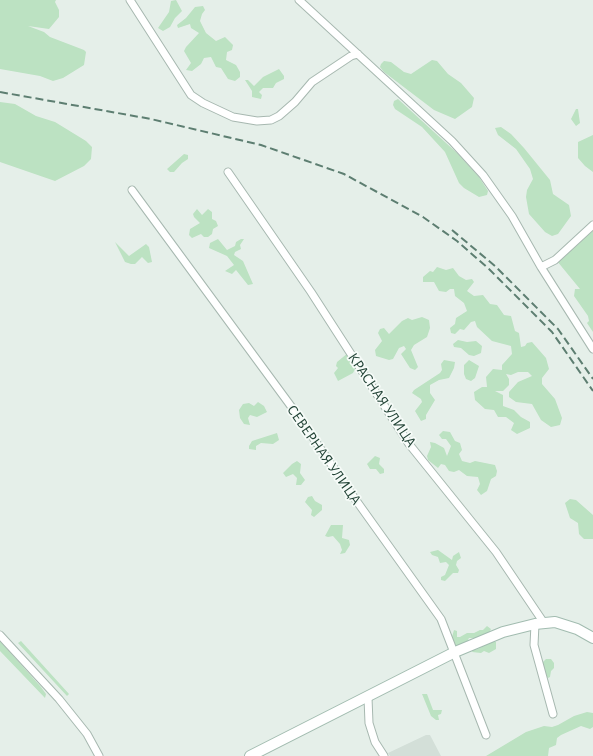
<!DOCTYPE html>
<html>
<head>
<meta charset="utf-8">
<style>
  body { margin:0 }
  canvas { display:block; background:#e5efe9 }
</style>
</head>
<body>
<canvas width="593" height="756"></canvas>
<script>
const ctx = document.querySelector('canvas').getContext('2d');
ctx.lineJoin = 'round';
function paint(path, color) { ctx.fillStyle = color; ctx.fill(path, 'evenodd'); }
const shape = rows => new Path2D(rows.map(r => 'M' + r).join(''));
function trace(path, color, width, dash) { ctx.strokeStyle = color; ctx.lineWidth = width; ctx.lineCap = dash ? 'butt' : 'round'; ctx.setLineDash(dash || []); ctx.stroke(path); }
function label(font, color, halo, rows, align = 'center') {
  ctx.font = font + ' "Alegreya Sans",sans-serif'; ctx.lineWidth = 3.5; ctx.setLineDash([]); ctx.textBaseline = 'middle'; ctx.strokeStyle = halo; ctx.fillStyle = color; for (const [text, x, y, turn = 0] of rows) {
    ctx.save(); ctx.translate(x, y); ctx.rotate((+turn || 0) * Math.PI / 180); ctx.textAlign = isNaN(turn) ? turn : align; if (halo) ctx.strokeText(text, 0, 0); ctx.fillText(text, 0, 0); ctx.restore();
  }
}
paint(shape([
  [426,735,430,735,441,756,390,756,388,753]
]), '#d3dfd8');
paint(shape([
  [0,0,56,0,55,2,59,10,59,17,49,29,28,26,44,32,50,37,84,50,86,52,84,65,63,78,53,81,40,76,0,69],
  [176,0,182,11,175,18,170,27,163,31,158,28,169,12,171,1],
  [203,6,205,10,202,14,200,21,206,33,216,41,225,37,233,45,232,50,227,52,226,60,236,65,240,72,240,77,235,81,228,79,221,68,216,67,211,57,204,58,201,64,192,71,186,70,191,63,184,51,186,47,199,33,191,28,190,24,178,28,177,25,186,18,195,7],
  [432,60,437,61,448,74,461,83,474,98,472,107,455,119,434,110,384,72,380,67,381,64,384,61,391,62,404,72,411,74],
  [279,69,284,76,284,79,276,83,273,88,263,88,259,92,262,95,261,99,252,97,252,91,245,80,248,80,254,86,263,77],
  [398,99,457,153,479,177,488,191,487,195,479,197,464,188,459,183,445,152,422,127,395,109,393,105,394,101],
  [0,102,15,104,36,116,55,122,86,141,92,147,91,159,84,166,55,181,0,162],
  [576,109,578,109,580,123,576,126,571,119],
  [501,127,511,134,524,148,550,180,553,194,569,205,571,216,558,234,552,236,545,232,529,214,526,197,527,190,533,179,530,169,516,149,498,135,495,128],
  [593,135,593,172,585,166,578,158,578,142],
  [184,154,188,155,188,159,182,163,174,172,170,172,167,169],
  [197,209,202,215,208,209,212,212,212,219,216,221,218,226,213,229,212,234,208,237,204,237,201,234,192,238,189,235,190,229,200,223,194,217,193,214],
  [593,229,593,332,587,323,589,321,588,316,574,296,575,289,580,289,557,261],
  [218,239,227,250,235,246,236,242,241,239,244,239,240,245,241,249,235,252,234,255,243,261,253,284,248,285,236,270,232,274,225,271,234,265,227,256,209,248,210,243],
  [115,242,129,256,146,244,149,247,152,262,148,263,142,257,135,264,131,264,125,262],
  [437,267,446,270,453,268,459,276,466,280,472,279,474,282,467,291,474,296,483,295,490,304,497,305,504,315,511,316,515,331,519,333,521,347,525,346,527,343,532,342,546,358,549,369,542,378,542,384,555,399,562,418,560,425,551,427,541,420,532,404,516,402,509,397,509,392,518,382,532,376,528,372,518,372,511,375,506,374,509,379,509,385,503,391,495,391,503,395,503,406,514,410,521,417,530,422,530,428,517,434,511,430,514,423,506,417,498,417,494,410,485,409,475,400,474,392,482,387,487,387,486,377,493,369,502,370,502,365,512,354,511,346,492,341,477,327,475,321,471,322,464,330,460,329,455,334,451,333,450,328,455,324,456,318,467,311,464,303,455,296,454,289,450,289,446,292,439,291,434,282,423,282,423,277,430,271,433,272],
  [422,317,429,320,430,328,427,337,414,345,411,350,418,367,415,370,410,368,401,354,406,349,404,346,399,348,393,359,389,360,376,356,375,350,382,341,378,333,380,329,384,328,389,334,402,321,408,318,412,320],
  [458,340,467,342,476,341,482,346,481,353,474,356,469,355,461,348,454,347,453,344],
  [348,353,356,367,353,373,338,381,334,373,338,368,336,366,337,362],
  [444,360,455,362,454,368,449,378,439,380,430,385,430,393,435,400,426,415,426,419,421,421,415,411,422,402,421,399,412,393,414,390,440,373,442,370,441,364],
  [469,360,479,366,475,378,471,381,466,379,464,374,464,365],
  [258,402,264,406,267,412,257,417,250,415,248,418,250,425,244,424,240,418,239,410,243,404,249,403,254,406],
  [443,431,450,432,455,441,460,443,462,450,459,454,462,461,470,463,475,461,495,465,497,471,496,476,491,479,487,491,481,495,477,490,480,484,478,477,467,476,459,470,454,472,449,471,445,465,441,464,438,468,428,460,427,456,431,447,430,442,435,443,444,448,447,456,451,446,446,439,442,439,439,435],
  [277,433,279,440,273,444,261,443,256,446,256,450,249,449,249,446,252,441],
  [375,456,380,458,379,464,384,469,384,473,380,474,376,469,370,469,367,464],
  [297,461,301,464,300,473,305,480,301,485,296,485,297,478,293,474,286,477,283,473,292,464],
  [312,496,315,501,322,505,322,510,314,517,311,515,312,510,305,502,308,497],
  [570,499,576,500,593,515,593,539,584,539,579,534,578,523,570,518,565,503],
  [331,525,343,525,342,538,349,540,350,545,345,553,340,554,342,550,340,544,333,536,328,537,325,536],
  [438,550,452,560,453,556,459,552,461,558,457,561,456,565,459,570,458,573,453,573,445,581,441,580,441,577,445,575,449,565,446,562,440,563,438,557,432,555,430,552],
  [487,626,491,629,489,633,477,638,469,638,466,644,458,648,454,645,452,637,454,630,457,631,457,637,460,637,467,633,474,633,480,630,483,630],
  [0,641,41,687,46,694,45,698,0,651],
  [21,641,69,694,67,696,18,643],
  [493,641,496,642,496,649,489,653,484,651,481,653,472,652,473,650,478,649],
  [546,659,551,659,554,663,554,668,551,671,550,677,548,678,544,675,545,669,542,663],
  [422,694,427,694,433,710,442,710,441,714,438,715,439,720,436,720,431,716],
  [587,712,593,713,593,727,590,729,581,726,561,735,557,738,556,745,549,748,548,756,486,756,526,732,544,726,552,727,558,725,574,716]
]), '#bce2c2');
const street = shape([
  [130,0,191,95,203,103,233,117,257,121,271,120,279,116,295,102,312,82,351,56,358,54],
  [299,0,452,141,483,175,512,216,541,267,593,349],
  [228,172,311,292,409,444,496,552,544,623],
  [132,190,296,413,353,496,441,619,486,735],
  [541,267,555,260,593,225],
  [535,624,534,645,553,714],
  [0,635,59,699,87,734,99,756],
  [368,698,369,723,375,742,384,756]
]);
const secondary = shape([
  [250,756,455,652,503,632,535,624,555,622,577,629,593,638]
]);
trace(street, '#a7b8b0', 9);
trace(secondary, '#a2bcb0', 12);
trace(street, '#fff', 7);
trace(secondary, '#fff', 10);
trace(shape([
  [0,92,151,119,261,145,344,174,423,217,457,241,489,269,552,332,593,391],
  [452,230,495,266,558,329,593,379]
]), '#5d7e71', 2, [8, 4]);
label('15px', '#224336', '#f6fbf8', [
  ["КРАСНАЯ УЛИЦА",382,400,56],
  ["СЕВЕРНАЯ УЛИЦА",324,455,55]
]);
</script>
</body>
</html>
